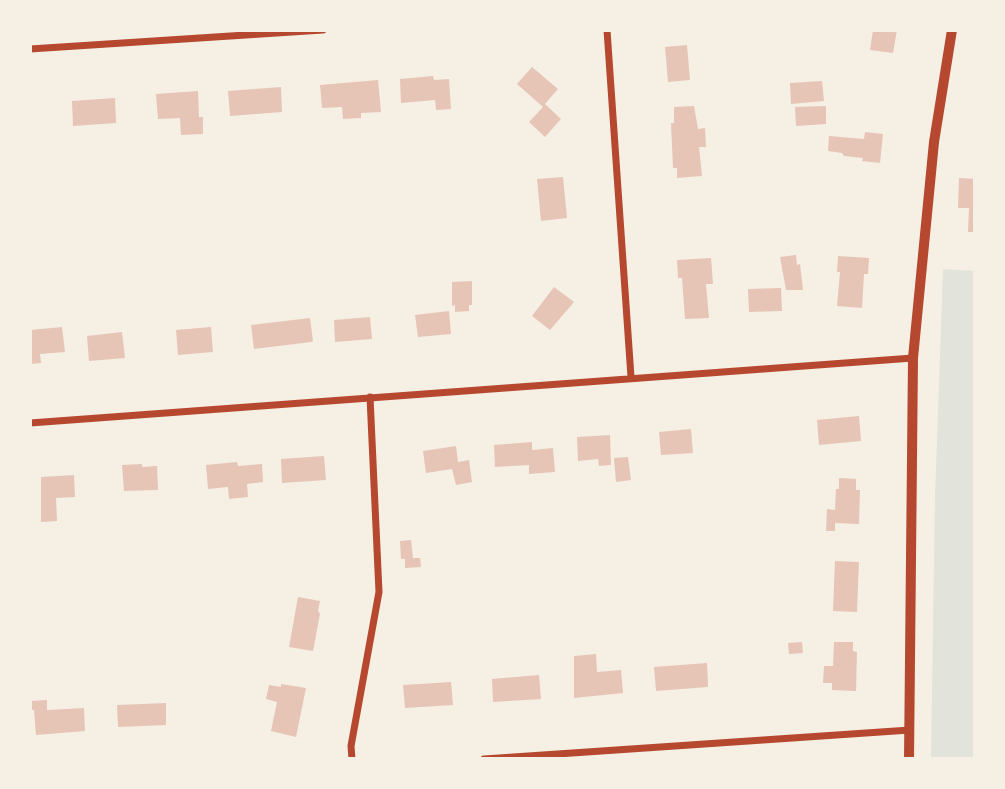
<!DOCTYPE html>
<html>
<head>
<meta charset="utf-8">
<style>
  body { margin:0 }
  #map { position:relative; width:1005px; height:789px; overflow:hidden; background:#f6efe4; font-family:"Roboto Serif",serif }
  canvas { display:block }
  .frame { position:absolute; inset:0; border:32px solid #f6efe4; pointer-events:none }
</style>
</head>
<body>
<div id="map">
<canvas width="1005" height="789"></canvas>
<div class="frame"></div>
</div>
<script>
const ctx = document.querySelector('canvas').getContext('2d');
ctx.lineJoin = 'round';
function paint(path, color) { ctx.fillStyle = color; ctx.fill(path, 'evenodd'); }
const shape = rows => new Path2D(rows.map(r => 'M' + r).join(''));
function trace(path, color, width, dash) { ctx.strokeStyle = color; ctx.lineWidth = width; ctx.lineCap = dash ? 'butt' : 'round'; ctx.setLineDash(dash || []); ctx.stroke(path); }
paint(shape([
  [943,269,975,271,975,759,931,759,935,496]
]), '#e2e4dc');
paint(shape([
  [873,30,897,30,893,53,870,50],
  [687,45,690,80,668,82,665,47],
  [532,67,558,89,545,104,561,119,545,137,529,122,543,107,517,84],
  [433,76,434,80,449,79,451,109,436,110,435,100,401,103,400,79],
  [378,80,381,112,361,113,361,118,343,119,342,107,322,108,320,85],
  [822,81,824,101,791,104,790,83],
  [281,87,282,112,230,116,228,91],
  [198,91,199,117,203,117,203,134,181,135,180,118,158,119,156,94],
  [115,98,116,123,73,126,72,101],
  [694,106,698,129,705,128,706,147,699,147,702,176,677,178,677,168,673,168,671,123,674,123,674,107],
  [826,106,826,124,796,126,795,107],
  [865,132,883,134,880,163,862,161,863,158,844,156,842,153,828,151,829,136,864,139],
  [563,177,567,218,541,221,537,179],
  [959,178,975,179,975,232,968,232,969,208,958,208],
  [796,255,797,265,800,264,803,290,786,290,780,257],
  [838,256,869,258,868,274,864,274,862,308,837,306,840,272,837,272],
  [711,258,713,284,706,284,709,318,685,319,682,278,678,278,677,260],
  [472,281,472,305,469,305,469,311,455,312,455,305,452,306,452,282],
  [554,287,574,302,550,330,532,316],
  [781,288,782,311,749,312,748,289],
  [449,311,451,334,418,337,415,315],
  [370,317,372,339,335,342,334,320],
  [310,318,313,341,311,342,254,349,251,325],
  [62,327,65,352,40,354,41,363,30,364,30,330],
  [211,327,213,352,178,355,176,330],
  [122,332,125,358,89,361,87,336],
  [859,416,861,441,819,445,817,420],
  [691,429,693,453,661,455,659,432],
  [610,435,611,465,599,466,598,459,578,461,577,437],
  [532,442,532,450,553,448,555,472,529,474,529,465,495,467,494,445],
  [456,446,458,462,469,460,472,482,456,485,452,469,426,473,423,451],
  [324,456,326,480,282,483,281,459],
  [628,457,631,480,616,482,614,458],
  [237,462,238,466,262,464,263,482,247,484,248,497,229,499,228,487,208,489,206,465],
  [142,464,142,467,157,466,158,490,124,491,122,465],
  [74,475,75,497,56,498,57,521,41,522,41,477],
  [839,478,856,479,856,490,860,490,859,524,835,523,835,531,826,531,827,509,835,510,836,489,839,489],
  [411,540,413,558,420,558,421,567,405,568,405,559,401,559,400,541],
  [835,561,859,562,857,612,833,611],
  [298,597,320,601,318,611,320,614,313,651,289,647],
  [802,642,803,653,789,654,788,643],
  [834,642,853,642,853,651,857,652,856,691,832,690,832,683,823,683,824,666,833,666],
  [596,654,597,672,621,670,623,693,574,698,574,656],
  [707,663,708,687,656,691,654,667],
  [539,675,541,699,493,702,492,679],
  [451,682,453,705,405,708,403,685],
  [281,684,306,688,296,737,271,731,277,702,266,699,269,685,281,687],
  [47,700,47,710,84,708,85,731,36,735,34,710,32,710,31,701],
  [166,703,166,725,118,727,117,705]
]), '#e6c5b7');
trace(shape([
  [607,30,631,377],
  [30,49,323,30],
  [30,423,913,358],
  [352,759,351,746,379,592,370,397],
  [484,759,910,730]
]), '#b5482f', 7);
trace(shape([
  [909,759,913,358,934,142,952,30]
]), '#b5482f', 10);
</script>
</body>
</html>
